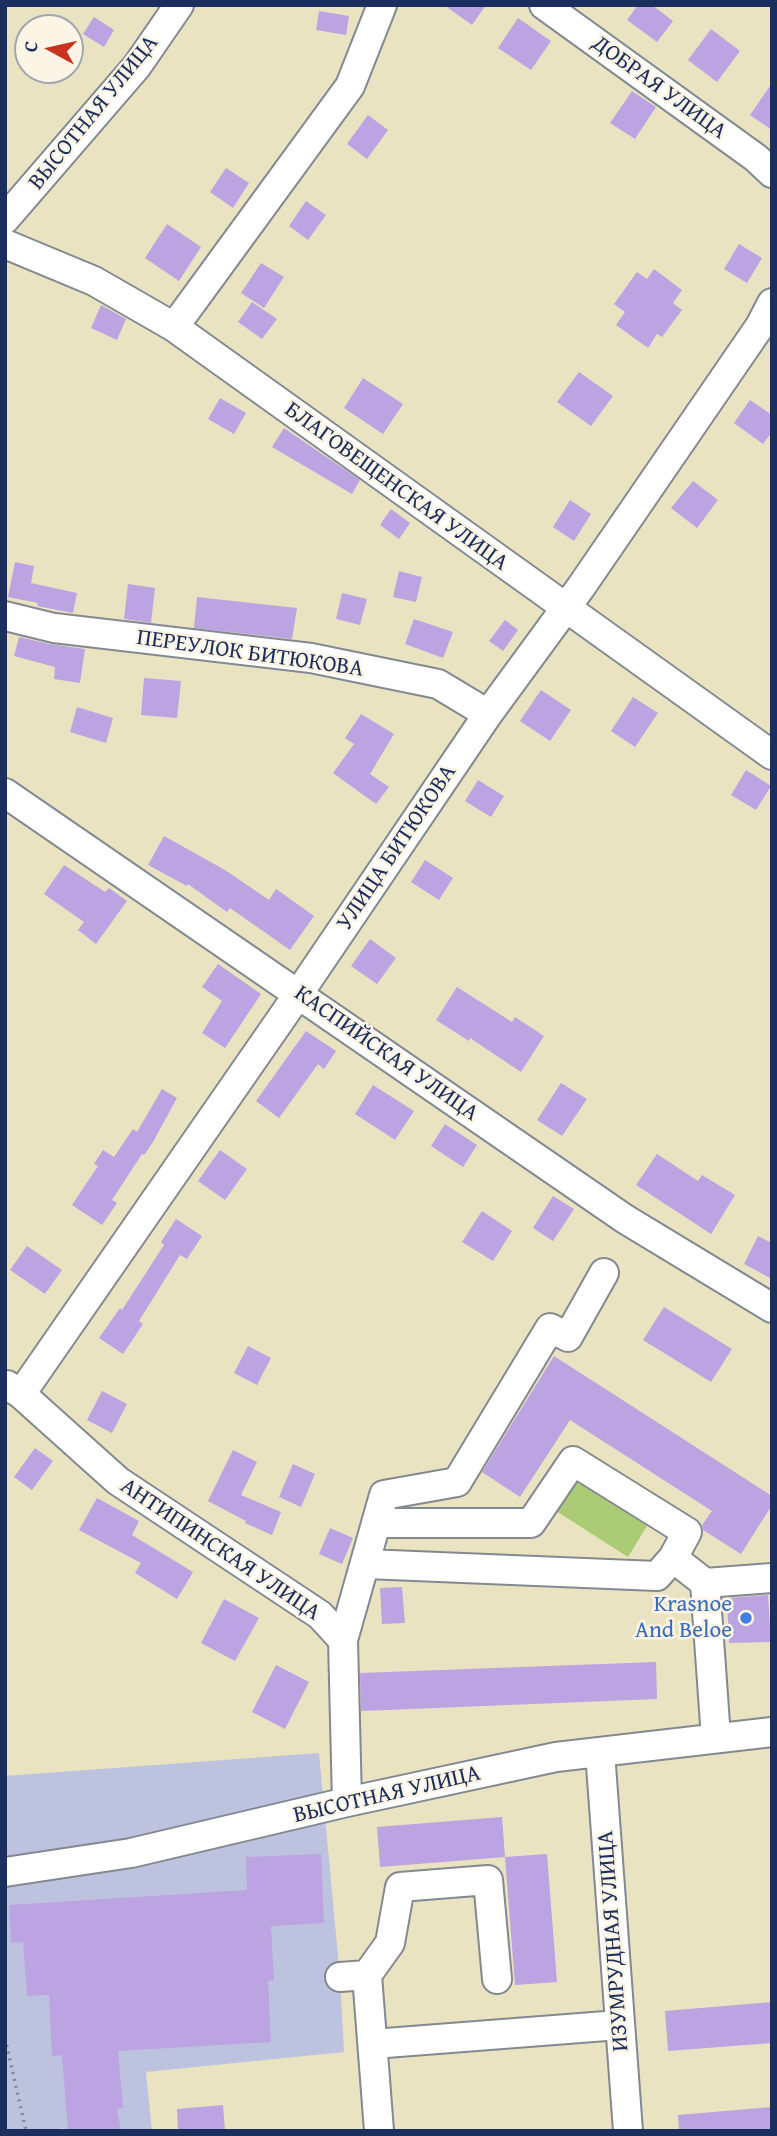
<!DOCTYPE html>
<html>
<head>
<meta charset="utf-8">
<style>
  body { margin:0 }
  #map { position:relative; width:777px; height:2136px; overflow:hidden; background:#eae3c2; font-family:"Gentium Book Plus",serif }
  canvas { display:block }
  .frame { position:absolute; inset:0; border:7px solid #1b2f5e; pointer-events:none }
  .north { position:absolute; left:14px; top:14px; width:70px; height:70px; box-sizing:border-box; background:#fcf5e5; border:2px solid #a2a6af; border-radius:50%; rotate:278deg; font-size:19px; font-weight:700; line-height:28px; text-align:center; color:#1b2f5e }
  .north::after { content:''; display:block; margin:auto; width:24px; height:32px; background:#c8321e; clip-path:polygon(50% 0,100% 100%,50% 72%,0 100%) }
</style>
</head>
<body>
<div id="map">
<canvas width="777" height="2136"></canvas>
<div class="frame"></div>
<div class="north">С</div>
</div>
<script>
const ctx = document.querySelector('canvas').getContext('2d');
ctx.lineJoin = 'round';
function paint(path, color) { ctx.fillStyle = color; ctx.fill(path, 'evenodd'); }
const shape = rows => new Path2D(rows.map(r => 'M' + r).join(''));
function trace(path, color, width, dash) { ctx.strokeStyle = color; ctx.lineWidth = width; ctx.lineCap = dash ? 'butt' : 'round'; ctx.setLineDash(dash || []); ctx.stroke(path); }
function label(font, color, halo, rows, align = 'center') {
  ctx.font = font + ' "Gentium Book Plus",serif'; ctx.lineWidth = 5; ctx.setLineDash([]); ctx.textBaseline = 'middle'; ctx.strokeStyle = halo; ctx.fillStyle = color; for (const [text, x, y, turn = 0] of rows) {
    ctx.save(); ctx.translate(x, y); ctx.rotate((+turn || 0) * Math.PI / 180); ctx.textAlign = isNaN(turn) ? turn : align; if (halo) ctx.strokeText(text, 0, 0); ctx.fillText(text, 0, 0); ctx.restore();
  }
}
paint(shape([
  [319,1753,340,1977,344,2052,146,2072,152,2131,64,2131,63,2128,53,2131,5,2131,5,1776]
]), '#bdc3de');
paint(shape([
  [576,1480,647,1526,628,1557,556,1511]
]), '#abcc74');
paint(shape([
  [444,5,486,5,472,25],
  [638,5,652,5,673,21,657,42,627,20],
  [319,11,349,16,346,35,316,30],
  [94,17,114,30,104,47,83,34],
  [518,18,551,41,531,70,498,48],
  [711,29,740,51,717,82,688,60],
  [772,83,772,130,750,115],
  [632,91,656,107,635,139,610,123],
  [368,115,388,130,367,159,347,144],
  [226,168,249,183,233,208,210,192],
  [306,201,326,215,308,240,289,226],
  [167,224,201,247,179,281,145,258],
  [739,244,762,258,747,283,724,269],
  [261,263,284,277,264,308,241,293],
  [654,269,682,290,673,303,682,310,662,337,657,334,648,348,616,325,625,312,614,304,637,272,647,279],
  [252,302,277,319,262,339,238,322],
  [101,305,126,319,117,340,91,328],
  [579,372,613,396,591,426,557,402],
  [363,378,403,404,383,434,344,408],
  [220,398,246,413,234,434,208,419],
  [750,400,772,415,772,432,763,444,734,423],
  [284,428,360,480,352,494,272,447],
  [693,481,718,500,697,528,671,508],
  [570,500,591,514,574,541,553,527],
  [391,509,410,523,399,539,380,525],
  [15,562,34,566,31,583,77,593,73,613,37,606,38,603,8,597],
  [399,571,422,577,416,602,393,597],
  [128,584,155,588,151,623,124,619],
  [342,593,367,599,360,625,336,619],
  [197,597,297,608,292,639,194,628],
  [414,619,453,632,443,658,405,644],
  [505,620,518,630,503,651,489,641],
  [19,637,50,644,85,649,80,683,54,679,55,667,14,656],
  [144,678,181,681,177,718,141,715],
  [541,690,571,710,550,741,520,721],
  [633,697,658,713,635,747,611,731],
  [77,707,113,718,106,743,70,732],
  [361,714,394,734,370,774,389,787,376,804,333,773,354,744,345,738],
  [746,770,771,786,756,810,731,795],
  [478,780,504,796,491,817,465,801],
  [164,836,225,870,269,900,276,889,314,916,290,950,230,908,227,912,188,884,187,886,148,865],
  [425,860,453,878,439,900,411,882],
  [64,865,105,892,109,888,127,901,96,944,78,930,84,922,44,894],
  [370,939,396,958,377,984,351,966],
  [218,964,261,994,225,1048,202,1033,222,1001,202,987],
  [457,987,512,1022,515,1017,544,1036,521,1072,470,1038,469,1041,436,1020],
  [306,1031,336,1051,324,1069,318,1064,279,1118,256,1101],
  [561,1083,587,1099,562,1136,537,1120],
  [373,1085,414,1111,395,1140,355,1114],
  [162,1089,177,1098,153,1142,144,1155,142,1154,112,1200,117,1203,102,1225,72,1205,98,1166,94,1164,103,1150,114,1157,133,1129,137,1132],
  [445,1124,477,1145,463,1167,431,1146],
  [220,1150,247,1169,225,1200,198,1181],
  [657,1154,698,1181,702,1175,735,1195,711,1234,636,1185],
  [553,1196,574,1209,553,1241,533,1228],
  [482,1211,512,1231,493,1261,462,1242],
  [176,1219,202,1236,187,1259,180,1255,139,1321,143,1324,123,1354,99,1338,120,1308,122,1310,164,1245,161,1242],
  [758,1236,772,1243,772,1279,744,1264],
  [27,1246,62,1270,45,1294,10,1270],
  [664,1307,732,1349,711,1382,643,1340],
  [248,1346,271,1358,257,1385,234,1373],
  [554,1356,772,1496,772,1505,741,1554,703,1530,702,1525,712,1511,570,1420,520,1497,482,1472],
  [102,1391,127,1404,112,1433,87,1420],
  [35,1448,53,1461,32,1490,14,1477],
  [233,1450,257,1462,241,1495,281,1512,272,1535,245,1523,246,1521,208,1501],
  [293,1464,315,1474,301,1507,279,1497],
  [97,1498,139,1521,132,1535,193,1572,177,1599,135,1573,141,1563,79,1530],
  [330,1528,353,1538,342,1564,319,1554],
  [402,1587,405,1623,382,1624,380,1588],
  [768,1595,771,1642,729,1643,727,1598],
  [224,1599,259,1618,235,1661,201,1643],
  [656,1662,657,1699,361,1711,360,1673],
  [276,1665,309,1682,285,1729,252,1712],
  [502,1817,505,1857,380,1867,377,1827],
  [321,1854,324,1923,271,1926,274,1980,268,1981,271,2042,118,2051,123,2108,117,2109,121,2131,68,2131,62,2055,52,2056,49,1995,27,1996,23,1942,11,1943,9,1905,247,1890,246,1857],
  [547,1854,557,1982,515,1985,505,1857],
  [772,2002,772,2043,668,2051,665,2011],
  [223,2105,225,2131,178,2131,177,2109],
  [772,2107,772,2131,679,2131,678,2115]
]), '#bba4e1');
const minor = shape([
  [544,5,756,158,772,173],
  [5,219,137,66,179,5],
  [5,244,94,281,174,327,772,755],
  [174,327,350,86,382,5],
  [5,616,54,628,311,658,438,684,488,714],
  [5,793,625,1219,772,1308],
  [7,1385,21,1394,118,1481,320,1615,343,1640,347,1802],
  [21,1394,299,993,488,714,581,587,760,326,772,303],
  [376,1523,531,1523,573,1461,687,1532,673,1558,705,1583,716,1738],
  [366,1564,657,1576,673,1558],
  [705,1583,772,1578],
  [343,1640,384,1495,457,1482,550,1328,568,1337,604,1273],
  [600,1752,628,2131],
  [5,1872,131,1853,347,1802,556,1757,772,1732],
  [367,1975,390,1943,400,1887,488,1880,497,1979],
  [340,1977,367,1975,379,2131],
  [373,2044,619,2025]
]);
trace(minor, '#828990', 32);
trace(shape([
  [5,2038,26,2131]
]), '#828990', 3.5, [2, 5]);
trace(minor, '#fff', 28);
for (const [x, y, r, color] of [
  [746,1618,7,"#3f7fe0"]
]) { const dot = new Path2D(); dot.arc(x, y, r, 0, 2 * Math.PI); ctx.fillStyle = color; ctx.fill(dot); trace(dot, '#fcf5e5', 2.5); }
label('23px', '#1b2f5e', '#fcf5e5', [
  ["ДОБРАЯ УЛИЦА",659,88,36],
  ["ВЫСОТНАЯ УЛИЦА",94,113,-51],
  ["БЛАГОВЕЩЕНСКАЯ УЛИЦА",396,487,36],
  ["ПЕРЕУЛОК БИТЮКОВА",250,654,8],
  ["УЛИЦА БИТЮКОВА",397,848,-56],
  ["КАСПИЙСКАЯ УЛИЦА",386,1054,35],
  ["АНТИПИНСКАЯ УЛИЦА",220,1550,34],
  ["ВЫСОТНАЯ УЛИЦА",387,1795,-13],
  ["ИЗУМРУДНАЯ УЛИЦА",614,1941,-94]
]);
label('23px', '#366cbe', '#fcf5e5', [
  ["Krasnoe",732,1605],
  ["And Beloe",732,1631]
], 'right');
</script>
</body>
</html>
